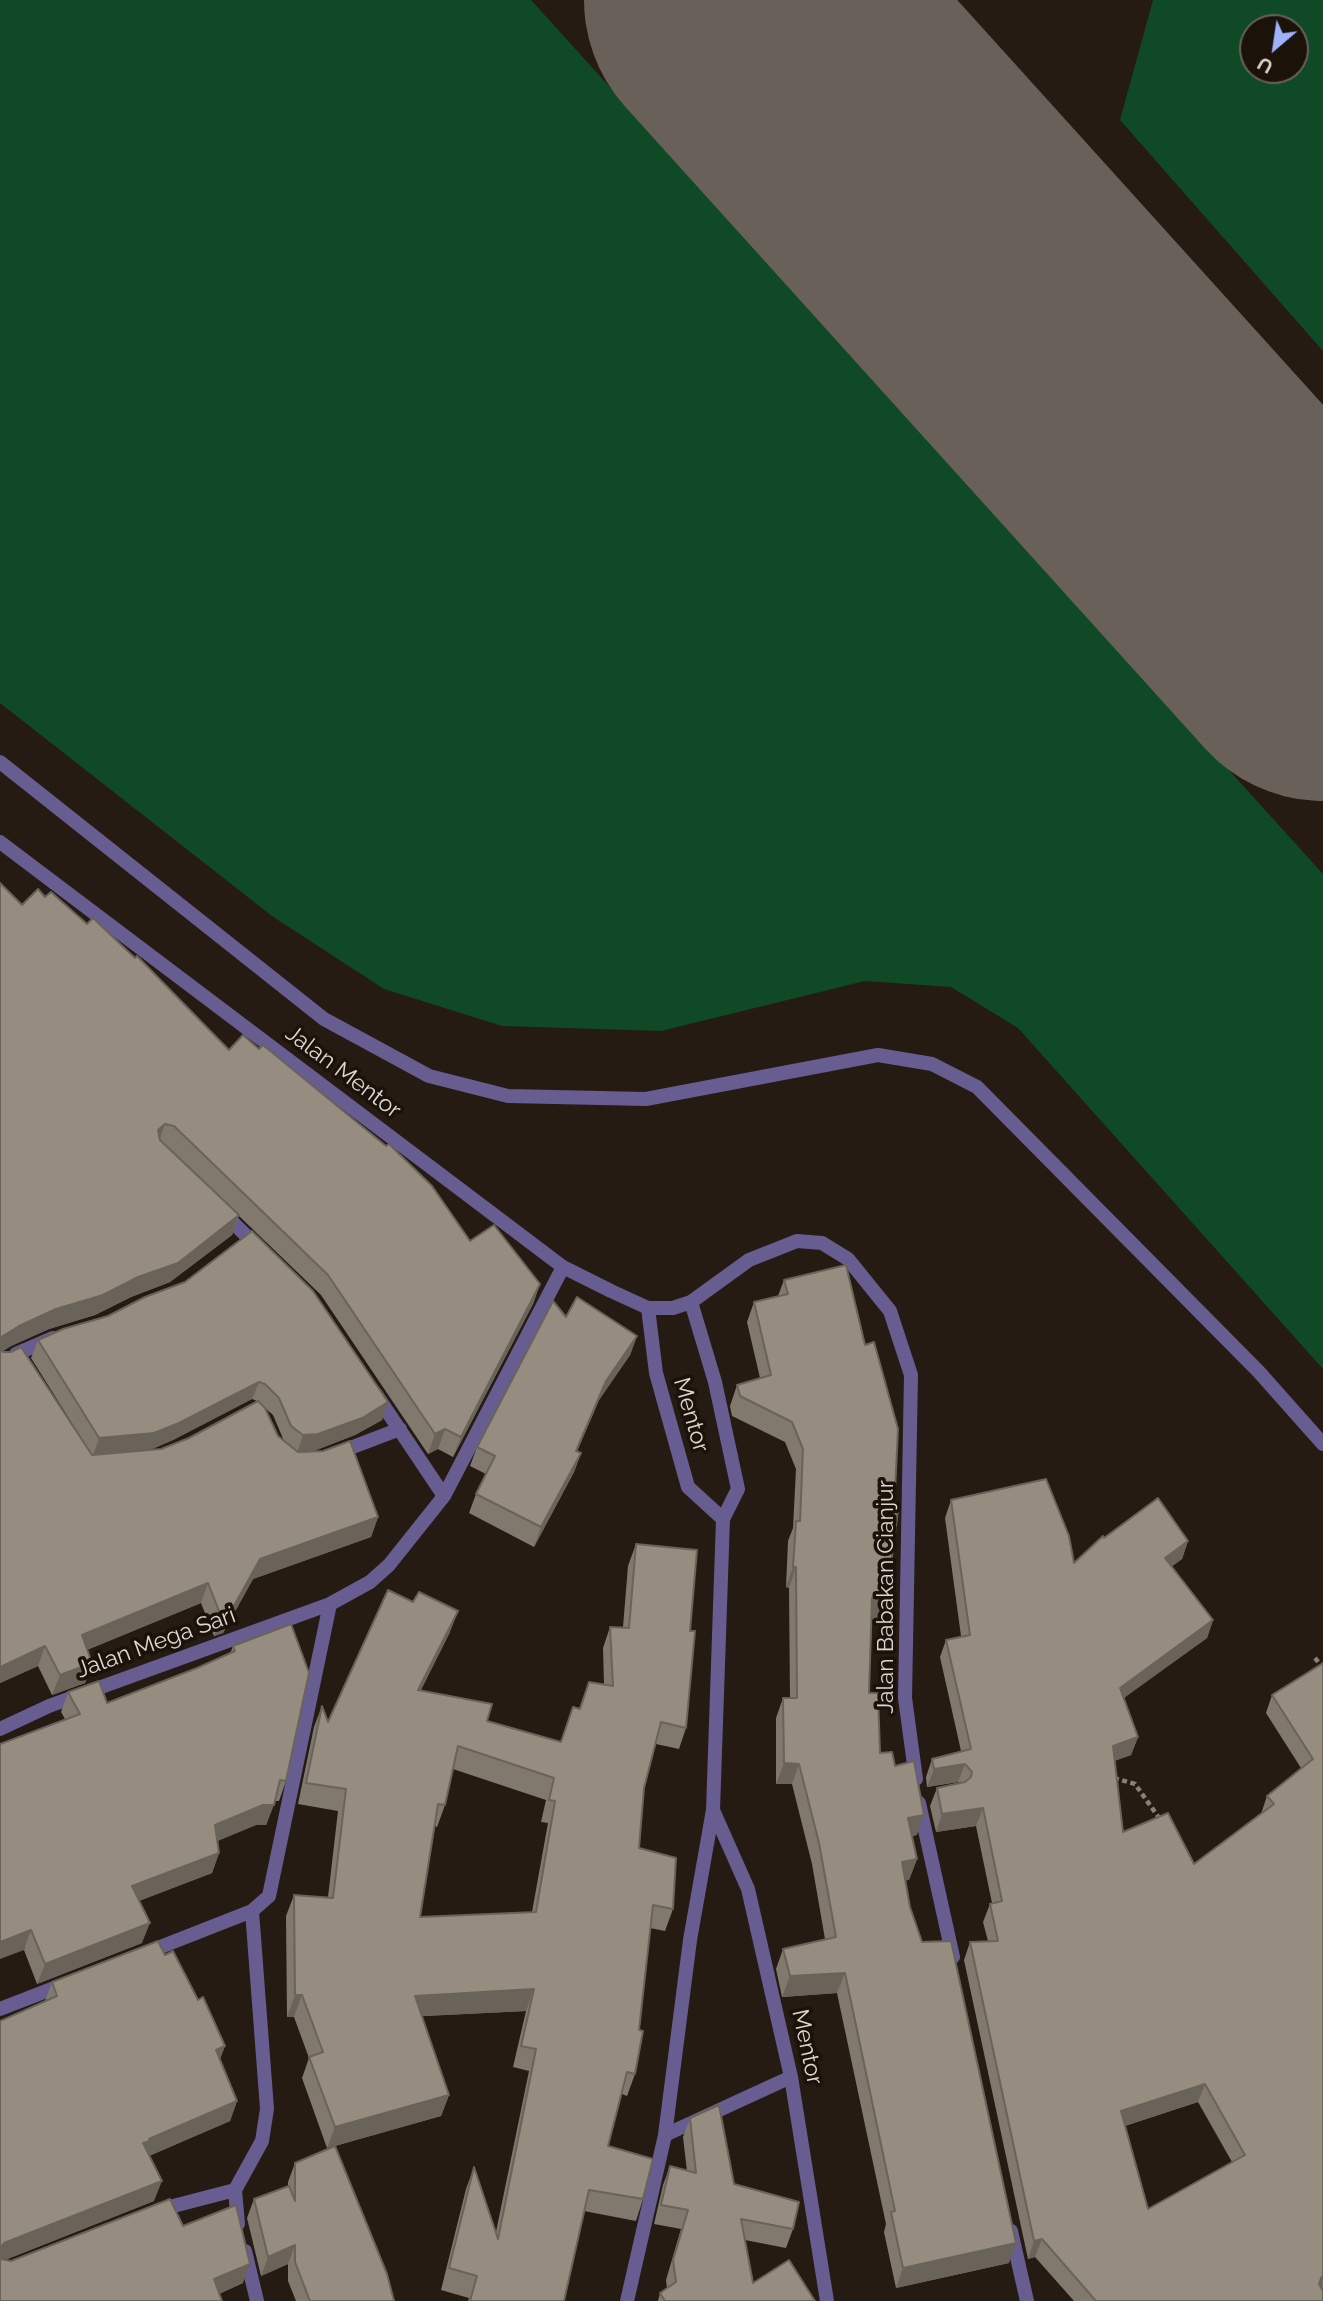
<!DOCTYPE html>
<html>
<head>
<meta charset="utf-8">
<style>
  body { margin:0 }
  #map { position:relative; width:1323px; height:2301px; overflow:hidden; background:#251b13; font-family:Raleway,sans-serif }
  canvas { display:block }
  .north { position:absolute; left:1239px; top:14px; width:70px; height:70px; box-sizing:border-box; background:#1b120a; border:2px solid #69605a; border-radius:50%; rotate:209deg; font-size:19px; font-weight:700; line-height:28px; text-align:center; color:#ddd6d1 }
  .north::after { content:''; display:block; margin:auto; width:24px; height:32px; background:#9fb3fd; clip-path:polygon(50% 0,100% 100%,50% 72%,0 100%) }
</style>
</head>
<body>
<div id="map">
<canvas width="1323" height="2301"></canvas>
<div class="north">U</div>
</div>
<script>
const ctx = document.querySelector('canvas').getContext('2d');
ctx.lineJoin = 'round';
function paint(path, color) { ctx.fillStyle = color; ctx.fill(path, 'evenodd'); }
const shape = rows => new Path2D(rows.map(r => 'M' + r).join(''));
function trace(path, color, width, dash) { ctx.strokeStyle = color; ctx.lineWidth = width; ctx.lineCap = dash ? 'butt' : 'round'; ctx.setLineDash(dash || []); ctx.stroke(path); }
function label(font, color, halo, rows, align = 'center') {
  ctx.font = font + ' Raleway,sans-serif'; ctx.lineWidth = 7; ctx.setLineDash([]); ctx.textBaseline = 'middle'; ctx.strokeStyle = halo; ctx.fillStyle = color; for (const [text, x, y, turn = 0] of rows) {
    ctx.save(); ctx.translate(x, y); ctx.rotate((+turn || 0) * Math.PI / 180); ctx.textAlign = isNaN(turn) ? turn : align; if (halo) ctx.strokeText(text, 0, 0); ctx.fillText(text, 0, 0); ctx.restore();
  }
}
paint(shape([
  [0,0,531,0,1323,874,1323,1369,1018,1028,951,987,865,981,661,1031,502,1026,384,989,272,916,0,703],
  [1153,0,1323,0,1323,351,1120,120],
  [1295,28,1295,70,1253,70,1253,28]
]), '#0f4925');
trace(shape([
  [743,0,1323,642]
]), '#696059', 318);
trace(shape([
  [1315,1658,1323,1668],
  [1114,1778,1135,1784,1162,1822]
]), '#89807a', 4.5, [5, 3.5]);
trace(shape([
  [0,762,324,1019,429,1076,508,1096,646,1099,878,1055,932,1064,977,1087,1259,1372,1323,1444]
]), '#675d91', 14);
trace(shape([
  [0,842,563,1267,611,1291,648,1308,673,1308,691,1302,749,1260,797,1241,822,1243,848,1259,890,1311,911,1375,905,1698,916,1779],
  [222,1212,260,1249],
  [648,1308,656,1373,688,1487,723,1519],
  [16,1354,53,1338],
  [375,1393,444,1496],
  [337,1453,400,1429],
  [0,1729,49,1706,330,1604,370,1582,389,1565,444,1496,563,1267],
  [919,1803,953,1957],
  [713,1810,748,1889,791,2077,827,2301],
  [145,1953,252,1911],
  [0,2009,67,1983],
  [665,2135,791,2077],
  [158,2210,235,2190],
  [238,2224,235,2190,262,2141,267,2109,252,1911,269,1896,330,1604],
  [1011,2231,1027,2301],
  [245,2251,257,2301],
  [627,2301,665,2135,690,1940,713,1810,723,1519,738,1489,715,1382,691,1302]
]), '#675d91', 14);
paint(shape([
  [0,883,22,905,45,897,229,1050,470,1241,540,1284,533,1304,453,1457,438,1449,428,1454,321,1295,239,1216,232,1235,170,1282,131,1297,95,1315,49,1329,11,1346,3,1351,92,1455,31,1358,38,1340,388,1402,382,1420,355,1435,313,1451,378,1517,371,1537,253,1579,223,1633,214,1636,201,1603,87,1650,92,1663,85,1683,52,1695,38,1666,0,1683],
  [252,1399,257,1401,189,1438,161,1449,149,1450,173,1440],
  [265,1408,273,1415,284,1441,278,1436],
  [784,1280,890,1571,889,1600,882,1620,872,1619,869,1693,880,1753,895,1766,917,1835,912,1836,917,1859,909,1880,905,1880,910,1907,1009,2263,896,2288,884,2232,886,2224,837,1993,782,1997,776,1969,783,1949,825,1939,812,1864,792,1784,776,1784,776,1718,783,1698,790,1698,789,1588,786,1587,788,1541,793,1528,796,1469,785,1442,732,1416,730,1406,737,1385,760,1378,747,1322,754,1302,778,1296],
  [566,1317,637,1336,630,1355,599,1400,577,1451,581,1453,574,1472,534,1547,469,1513,476,1494,486,1474,470,1466,477,1447],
  [951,1500,1074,1563,1104,1538,1188,1541,1182,1559,1172,1566,1213,1620,1207,1638,1123,1698,1138,1737,1131,1755,1114,1761,1123,1832,1194,1864,1261,1814,1267,1796,1301,1768,1266,1713,1272,1695,1323,1663,1323,2301,1074,2301,1035,2257,1028,2259,964,1960,970,1942,988,1941,983,1922,990,1904,992,1903,976,1826,936,1832,930,1806,937,1788,960,1783,958,1782,927,1787,926,1777,932,1759,961,1751,940,1657,946,1640,961,1636,945,1518],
  [1198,2102,1232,2162,1148,2209,1125,2126],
  [636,1544,690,1631,686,1728,679,1749,656,1744,644,1788,639,1848,673,1909,665,1931,650,1928,635,2074,627,2096,622,2094,608,2146,643,2199,636,2221,584,2211,564,2301,468,2301,469,2298,441,2290,466,2189,474,2167,496,2232,529,2071,513,2067,526,2011,422,2016,449,2095,441,2116,335,2146,394,2301,296,2301,288,2281,288,2264,261,2276,247,2218,254,2199,288,2186,288,2182,295,2163,334,2146,327,2148,302,2078,309,2058,294,2017,287,2017,286,1916,294,1895,328,1897,338,1811,298,1804,314,1727,322,1706,328,1722,450,1632,421,1690,487,1721,560,1742,579,1709,589,1682,604,1684,603,1648,610,1627,623,1627,628,1566],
  [453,1769,546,1800,541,1822,548,1823,532,1912,420,1917,435,1826,437,1827,445,1805],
  [233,1646,286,1781,279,1801,275,1801,266,1825,256,1825,217,1841,219,1853,212,1873,139,1901,142,1943,37,1984,24,1950,65,1719,61,1712,68,1692,107,1703,197,1668,230,1654],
  [165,1955,198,2000,225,2046,220,2059,237,2101,230,2121,149,2156,154,2201,5,2260,11,2261,183,2226,243,2283,219,2294,0,2301,0,2021,45,2001,52,1982],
  [690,2118,734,2184,793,2229,786,2248,745,2240,753,2283,815,2301,658,2301,660,2293,667,2288,666,2280,681,2229,654,2224,663,2185,670,2166,687,2171,683,2137]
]), '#81796e');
paint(shape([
  [165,1124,158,1144,158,1130],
  [239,1215,232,1235,170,1282,131,1297,95,1315,49,1329,11,1346,0,1353,0,1338,19,1326],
  [540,1284,533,1304,453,1457,461,1437],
  [637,1336,630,1355,599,1400,569,1470,576,1451,606,1381],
  [259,1382,252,1399,173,1440,148,1451,93,1456,99,1438],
  [388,1402,382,1420,355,1435,312,1452,297,1453,303,1435],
  [445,1429,438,1449,428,1454,435,1434],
  [581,1453,574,1472,534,1547,541,1527],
  [378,1517,371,1537,253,1579,223,1633,214,1636,221,1616,260,1559],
  [1188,1541,1182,1559,1159,1576,1165,1558],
  [793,1567,796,1567,789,1588,786,1587],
  [208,1583,201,1603,74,1655,82,1635],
  [872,1598,889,1600,882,1620,865,1619],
  [458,1611,450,1632,410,1711,418,1690],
  [1213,1620,1207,1638,1113,1706,1120,1688],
  [45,1646,38,1666,0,1683,0,1667],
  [92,1663,85,1683,52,1695,60,1675],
  [1138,1737,1131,1755,1106,1764,1113,1746],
  [784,1763,799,1764,792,1784,776,1784],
  [965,1764,958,1782,927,1787,934,1769],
  [263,1805,274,1805,266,1825,256,1825,208,1845,215,1825],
  [983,1808,976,1826,936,1832,942,1814],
  [924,1815,917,1835,900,1838,908,1818],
  [219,1853,212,1873,125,1906,132,1886],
  [917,1859,909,1880,894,1882,902,1862],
  [150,1923,142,1943,37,1984,45,1964],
  [31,1930,24,1950,0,1959,0,1942],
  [845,1973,837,1993,782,1997,790,1976],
  [534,1989,526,2011,407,2017,415,1996],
  [295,1995,302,1995,294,2017,287,2017],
  [225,2046,217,2066,216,2050],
  [1205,2084,1198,2102,1114,2129,1121,2111],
  [449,2095,441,2116,327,2148,335,2127],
  [237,2101,230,2121,144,2158,143,2143,149,2139],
  [162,2181,154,2201,0,2262,0,2248,4,2243],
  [1042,2239,1035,2257,1028,2259,1034,2241],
  [1016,2243,1009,2263,896,2288,903,2268],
  [295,2245,288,2264,261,2276,268,2257],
  [250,2264,243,2283,206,2299,214,2279],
  [1323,2276,1322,2291,1314,2296,1321,2278]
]), '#69635a');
const building = shape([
  [0,883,22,905,38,889,45,897,51,892,87,924,93,918,135,958,137,956,229,1050,243,1035,259,1049,263,1045,386,1146,389,1144,432,1186,470,1241,494,1225,540,1284,461,1437,445,1429,435,1434,328,1275,174,1126,165,1124,158,1130,160,1140,239,1215,178,1263,138,1277,103,1295,56,1309,19,1326,0,1338,0,883],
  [252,1231,313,1291,388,1402,362,1418,318,1434,303,1435,291,1426,279,1398,265,1384,259,1382,179,1423,154,1433,99,1438,38,1340,63,1329,108,1316,145,1297,185,1282,252,1231],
  [846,1265,865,1345,874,1342,898,1429,894,1511,898,1510,890,1571,889,1600,872,1598,869,1693,878,1693,880,1753,892,1752,895,1766,914,1761,924,1815,908,1818,917,1859,902,1862,910,1907,922,1942,951,1941,1016,2243,903,2268,891,2212,895,2211,845,1973,790,1976,783,1949,836,1937,819,1843,799,1764,784,1763,783,1698,797,1698,796,1567,793,1567,796,1521,800,1521,803,1449,792,1422,740,1396,737,1385,771,1375,754,1302,788,1294,784,1280,846,1265],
  [577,1297,637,1336,606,1381,576,1451,581,1453,541,1527,476,1494,495,1456,477,1447,553,1301,566,1317,577,1297],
  [21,1347,92,1455,161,1449,189,1438,258,1401,265,1408,278,1436,298,1452,323,1451,350,1441,378,1517,260,1559,230,1613,221,1616,208,1583,82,1635,92,1663,60,1675,45,1646,0,1667,0,1349,3,1352,11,1352,21,1347],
  [1046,1479,1069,1536,1074,1563,1103,1536,1104,1538,1158,1498,1188,1541,1165,1558,1213,1620,1120,1688,1138,1737,1113,1746,1123,1832,1168,1813,1194,1864,1274,1804,1267,1796,1313,1759,1272,1695,1323,1663,1323,2276,1321,2278,1319,2284,1323,2291,1323,2301,1096,2301,1042,2239,1034,2241,970,1942,998,1941,990,1904,1002,1901,983,1808,942,1814,937,1788,965,1782,971,1777,972,1772,965,1764,934,1769,932,1759,971,1749,946,1640,970,1635,951,1500,1046,1479],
  [1205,2084,1245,2155,1148,2209,1121,2111,1205,2084],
  [636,1544,697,1550,690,1631,695,1631,686,1728,661,1722,644,1788,639,1848,676,1858,673,1909,653,1905,639,2030,643,2031,635,2074,627,2072,608,2146,653,2159,643,2199,589,2190,564,2301,470,2301,477,2276,449,2268,474,2167,498,2239,536,2049,521,2046,534,1989,415,1996,449,2095,335,2127,309,2057,323,2052,302,1995,295,1995,294,1895,333,1898,346,1789,306,1783,322,1706,328,1722,388,1590,413,1602,419,1592,458,1611,418,1690,492,1704,487,1721,561,1742,573,1707,580,1709,589,1682,613,1686,610,1627,629,1628,636,1544],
  [458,1746,554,1778,549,1800,555,1801,536,1912,420,1917,438,1804,445,1805,458,1746],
  [291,1624,309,1673,286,1781,280,1780,274,1805,263,1805,215,1825,219,1853,132,1886,150,1923,45,1964,31,1930,0,1942,0,1744,80,1714,68,1692,99,1681,107,1703,197,1668,235,1651,233,1646,291,1624],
  [158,1941,165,1955,173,1951,198,2000,203,1997,225,2046,216,2050,237,2101,149,2139,150,2141,143,2143,162,2181,4,2243,0,2248,0,2021,57,1996,52,1982,158,1941],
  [719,2105,734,2184,799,2202,793,2229,741,2219,753,2283,789,2260,815,2301,665,2301,660,2293,676,2282,673,2260,688,2210,661,2205,670,2166,696,2173,690,2118,719,2105],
  [335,2146,387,2274,394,2301,310,2301,295,2262,295,2245,268,2257,254,2199,289,2186,295,2201,295,2163,335,2146],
  [170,2199,183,2226,236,2205,250,2264,214,2279,222,2301,0,2301,0,2257,1,2259,11,2261,170,2199]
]);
paint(building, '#968d80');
trace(building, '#69635a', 2);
label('23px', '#ddd6d1', '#1b120a', [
  ["Jalan Mentor",343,1072,37],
  ["Mentor",691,1415,74],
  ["Jalan Babakan Cianjur",886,1597,-90],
  ["Jalan Mega Sari",156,1643,-20],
  ["Mentor",807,2047,78]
]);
</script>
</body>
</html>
